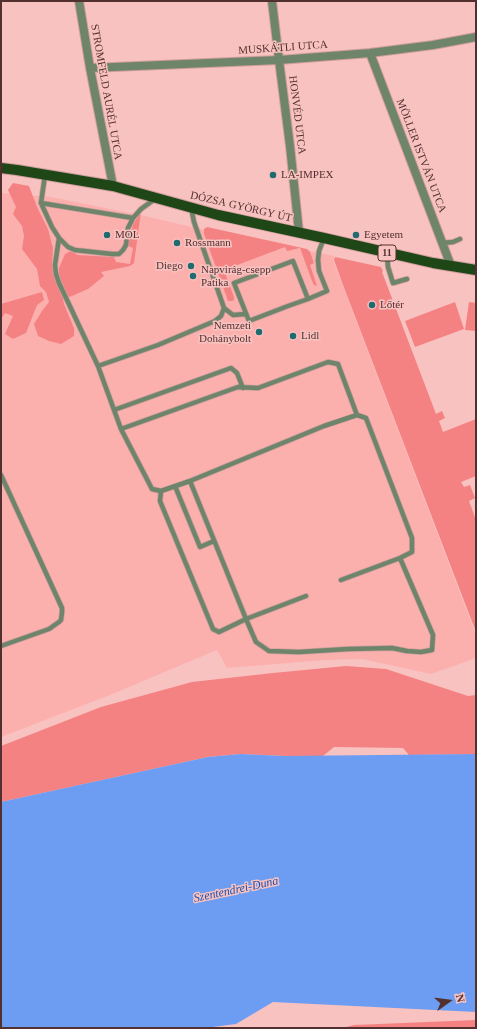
<!DOCTYPE html>
<html>
<head>
<meta charset="utf-8">
<style>
  body { margin:0 }
  #map { position:relative; width:477px; height:1029px; overflow:hidden; background:#f8c2c0; font-family:Georgia,serif }
  canvas { display:block }
  .frame { position:absolute; inset:0; border:2px solid #533030; pointer-events:none }
  .north { position:absolute; left:429px; top:981px; width:40px; height:40px; -webkit-text-stroke:3px #f8c2c0; paint-order:stroke; rotate:76deg; font-size:11px; font-weight:700; line-height:16px; text-align:center; color:#533030 }
  .north::after { content:''; display:block; margin:auto; width:14px; height:18px; background:#533030; clip-path:polygon(50% 0,100% 100%,50% 72%,0 100%) }
</style>
</head>
<body>
<div id="map">
<canvas width="477" height="1029"></canvas>
<div class="frame"></div>
<div class="north">N</div>
</div>
<script>
const ctx = document.querySelector('canvas').getContext('2d');
ctx.lineJoin = 'round';
function paint(path, color) { ctx.fillStyle = color; ctx.fill(path, 'evenodd'); }
const shape = rows => new Path2D(rows.map(r => 'M' + r).join(''));
function trace(path, color, width, dash) { ctx.strokeStyle = color; ctx.lineWidth = width; ctx.lineCap = dash ? 'butt' : 'round'; ctx.setLineDash(dash || []); ctx.stroke(path); }
function label(font, color, halo, rows, align = 'center') {
  ctx.font = font + ' Georgia,serif'; ctx.lineWidth = 3; ctx.setLineDash([]); ctx.textBaseline = 'middle'; ctx.strokeStyle = halo; ctx.fillStyle = color; for (const [text, x, y, turn = 0] of rows) {
    ctx.save(); ctx.translate(x, y); ctx.rotate((+turn || 0) * Math.PI / 180); ctx.textAlign = isNaN(turn) ? turn : align; if (halo) ctx.strokeText(text, 0, 0); ctx.fillText(text, 0, 0); ctx.restore();
  }
}
paint(shape([
  [1,193,51,197,145,216,213,232,282,245,334,256,333,260,476,635,476,658,431,674,362,659,326,660,227,668,217,650,110,695,1,737]
]), '#fcb0ae');
paint(shape([
  [13,183,29,186,37,207,48,229,53,248,52,266,58,273,59,273,59,268,65,254,71,251,75,253,77,255,114,257,116,262,130,264,133,248,128,246,133,224,141,212,134,263,130,266,101,272,104,276,88,289,72,296,63,299,64,304,74,328,74,336,61,344,49,341,38,336,34,324,42,311,49,302,46,292,40,286,37,269,22,249,24,236,22,226,13,214,16,207,8,190],
  [207,227,307,249,310,252,314,263,310,265,317,286,314,285,312,281,300,248,287,251,285,247,224,270,234,297,234,300,232,301,228,301,204,234,204,229],
  [335,257,381,267,383,271,382,272,436,414,442,411,445,418,439,421,443,432,476,419,476,476,461,482,464,487,470,485,475,498,469,501,476,520,476,632,343,285,334,260],
  [42,292,44,300,37,305,26,333,13,339,5,334,13,316,5,313,1,319,1,304],
  [455,302,464,329,415,347,405,321],
  [469,302,476,303,476,331,465,330],
  [346,666,386,669,468,696,476,695,476,754,409,755,403,748,334,747,323,756,285,756,241,754,208,757,1,802,1,746,101,707,192,682,273,673],
  [476,1020,476,1028,342,1028,354,1025]
]), '#f48283');
paint(shape([
  [241,754,285,756,476,754,476,1012,273,1002,236,1024,205,1028,1,1028,1,802,208,757]
]), '#6d9df2');
const lane = shape([
  [45,175,41,203,52,227,59,238,68,247,75,250,112,254,119,254,123,250,126,245,128,228,133,218,141,209,155,199],
  [41,203,133,218],
  [191,207,194,222,224,308,233,315,246,314],
  [59,238,55,265,56,274,59,283,98,366],
  [442,243,453,242,460,239],
  [387,253,388,267,393,283,407,279],
  [308,299,293,261,234,283,249,321,288,306,308,299,327,291,319,271,318,260,319,251,324,238],
  [224,308,221,316,215,321,158,345,98,366,121,429,152,489,161,491,190,481,324,426,357,415,366,418,412,538,412,552,400,558,341,580],
  [114,410,231,368,237,373,243,388],
  [121,429,238,387,258,388,328,362,338,364,357,415],
  [1,475,62,608,62,612,61,620,59,622,49,629,1,646],
  [190,481,246,619,306,596],
  [175,486,200,547,214,541],
  [161,491,160,501,213,629,219,632,246,619,256,642,269,651,299,652,348,649,392,648,407,651,421,652,432,650,433,635,400,558]
]);
const street = shape([
  [79,1,90,68,113,186],
  [272,1,279,60,290,146,299,232],
  [370,53,451,266],
  [90,68,279,60,370,53,433,45,476,37]
]);
const primary = shape([
  [1,168,17,170,113,186,218,215,324,238,433,263,476,270]
]);
trace(lane, '#d09f9d', 6);
trace(street, '#d09f9d', 10);
trace(primary, '#d09f9d', 12);
trace(lane, '#6f856b', 4.5);
trace(street, '#6f856b', 8);
trace(primary, '#1e4617', 10);
for (const [x, y, r, color] of [
  [273,175,4,"#1f6b70"],
  [107,235,4,"#1f6b70"],
  [356,235,4,"#1f6b70"],
  [177,243,4,"#1f6b70"],
  [191,266,4,"#1f6b70"],
  [193,276,4,"#1f6b70"],
  [372,305,4,"#1f6b70"],
  [259,332,4,"#1f6b70"],
  [293,336,4,"#1f6b70"]
]) { const dot = new Path2D(); dot.arc(x, y, r, 0, 2 * Math.PI); ctx.fillStyle = color; ctx.fill(dot); trace(dot, '#f8c2c0', 1.5); }
for (const [x, y, w] of [
  [387,253,18]
]) { const box = new Path2D(); box.roundRect(x - w / 2, y - 8, w, 16, 3); ctx.fillStyle = '#f8c2c0'; ctx.fill(box); trace(box, '#533030', 1); }
label('bold 10px', '#533030', null, [
  ["11",387,253]
]);
label('11px', '#533030', '#f8c2c0', [
  ["MUSKÁTLI UTCA",283,48,-4],
  ["STROMFELD AURÉL UTCA",106,92,80],
  ["HONVÉD UTCA",297,115,83],
  ["MÖLLER ISTVÁN UTCA",421,156,69],
  ["DÓZSA GYÖRGY ÚT",241,207,13]
]);
label('11px', '#533030', '#f8c2c0', [
  ["LA-IMPEX",281,175],
  ["MOL",115,235],
  ["Egyetem",364,235],
  ["Rossmann",185,243],
  ["Diego",183,266,"right"],
  ["Napvirág-csepp",201,270],
  ["Patika",201,283],
  ["Lőtér",380,305],
  ["Nemzeti",251,326,"right"],
  ["Dohánybolt",251,339,"right"],
  ["Lidl",301,336]
], 'left');
label('italic 12px', '#1b50ae', '#f8c2c0', [
  ["Szentendrei-Duna",236,890,-12]
]);
</script>
</body>
</html>
